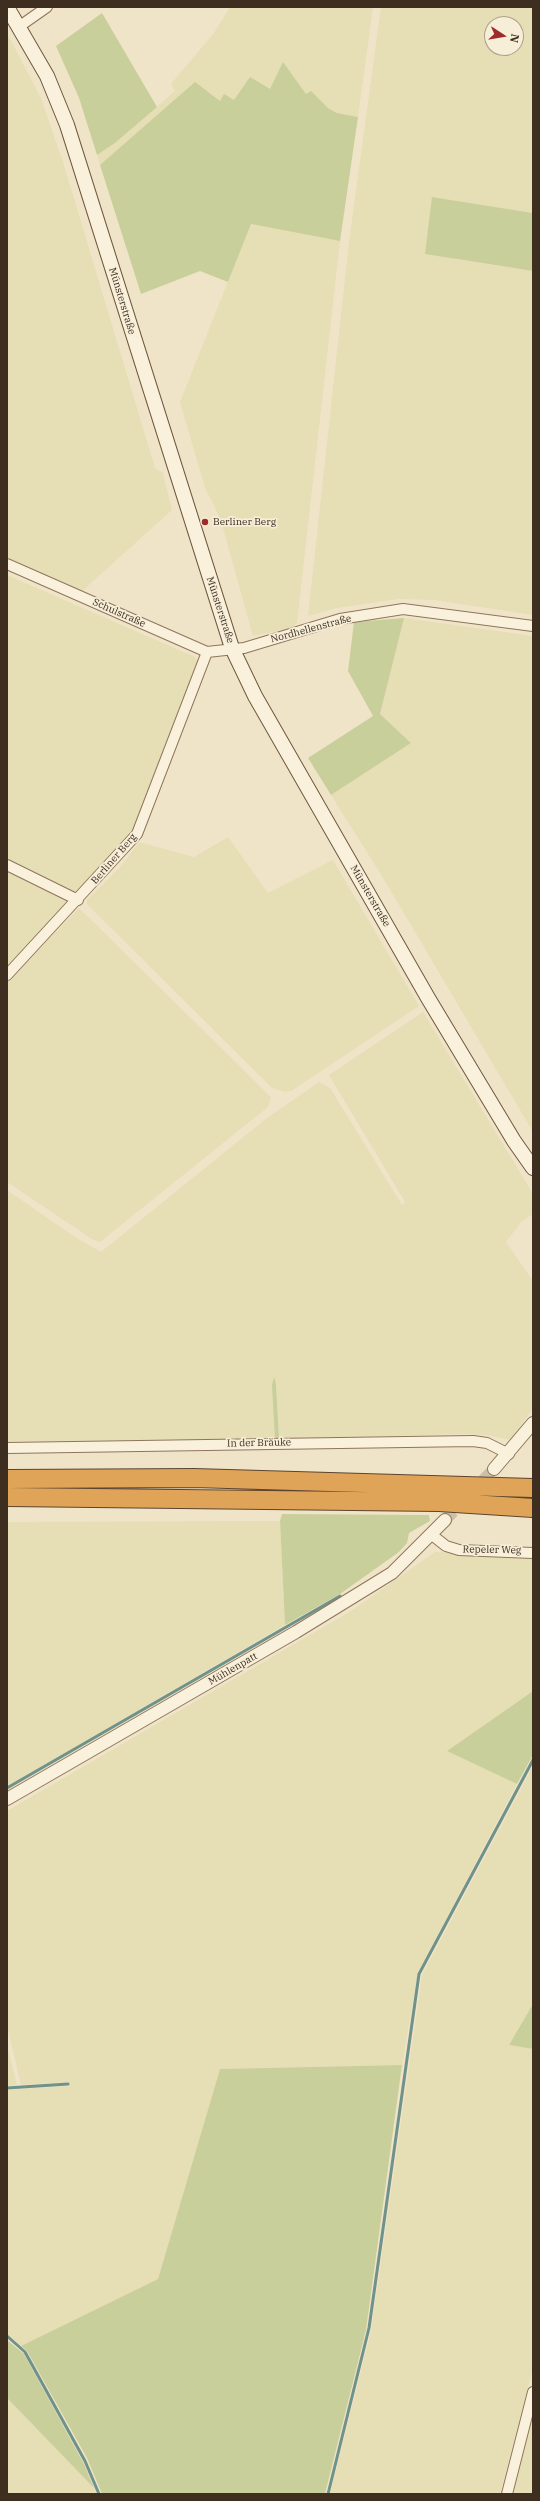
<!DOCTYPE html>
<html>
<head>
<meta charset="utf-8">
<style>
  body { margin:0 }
  #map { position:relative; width:540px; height:2501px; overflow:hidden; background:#f0e4c8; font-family:"IBM Plex Serif",serif }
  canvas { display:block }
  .frame { position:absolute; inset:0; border:8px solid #3d2e20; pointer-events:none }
  .north { position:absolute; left:484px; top:16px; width:40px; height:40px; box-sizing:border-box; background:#f7eed8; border:1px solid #ada18e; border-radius:50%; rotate:102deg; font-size:11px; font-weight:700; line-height:16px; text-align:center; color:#3d2e20 }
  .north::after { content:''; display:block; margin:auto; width:14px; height:18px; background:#9e2a2b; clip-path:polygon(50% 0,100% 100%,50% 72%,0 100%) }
</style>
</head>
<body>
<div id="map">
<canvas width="540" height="2501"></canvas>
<div class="frame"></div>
<div class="north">N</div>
</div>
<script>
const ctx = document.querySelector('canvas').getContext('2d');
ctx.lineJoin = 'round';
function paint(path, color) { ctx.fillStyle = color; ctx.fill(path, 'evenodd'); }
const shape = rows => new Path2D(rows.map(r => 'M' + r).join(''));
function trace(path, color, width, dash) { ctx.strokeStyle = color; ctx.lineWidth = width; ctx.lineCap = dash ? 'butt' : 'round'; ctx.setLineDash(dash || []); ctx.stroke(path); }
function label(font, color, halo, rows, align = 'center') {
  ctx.font = font + ' "IBM Plex Serif",serif'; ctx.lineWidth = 3.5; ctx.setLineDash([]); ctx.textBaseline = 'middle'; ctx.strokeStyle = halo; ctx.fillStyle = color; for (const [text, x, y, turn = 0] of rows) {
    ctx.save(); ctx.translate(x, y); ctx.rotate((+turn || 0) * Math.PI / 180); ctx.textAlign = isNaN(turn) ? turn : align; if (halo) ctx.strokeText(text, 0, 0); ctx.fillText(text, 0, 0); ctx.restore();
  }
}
paint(shape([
  [230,7,373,7,358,117,337,113,306,94,270,89,234,100,220,101,100,165,97,155,115,143,175,91,171,84,214,33],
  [381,7,533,7,533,213,432,197,432,206,454,259,533,271,533,615,434,600,398,599,337,608,308,616,349,242],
  [492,24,516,24,516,48,492,48],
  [7,33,41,98,64,165,155,468,163,473,172,510,81,592,7,557],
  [251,224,340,241,297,623,292,628,253,636,223,528,214,505,205,488,180,402],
  [7,575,195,657,198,664,131,835,80,891,73,892,7,859],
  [404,618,533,636,533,1132,385,881,331,795,411,743,380,714],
  [228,837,268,893,333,860,419,1006,291,1091,285,1092,272,1088,87,904,87,900,121,866,139,842,194,857],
  [7,870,67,900,67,904,7,970],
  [79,908,271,1097,268,1107,100,1242,92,1239,7,1182,7,982],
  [423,1012,533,1194,533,1214,522,1221,506,1242,533,1281,533,1408,511,1440,487,1435,464,1434,279,1439,276,1384,273,1378,275,1439,7,1442,7,1190,75,1237,101,1252,267,1118,319,1082,330,1088,402,1205,405,1202,329,1075],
  [280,1521,285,1625,7,1787,7,1522],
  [435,1552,521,1555,533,1558,533,1691,447,1751,517,1784,418,1972,402,2065,220,2069,158,2279,21,2346,7,2334,7,2090,70,2086,69,2082,21,2085,7,2026,7,1811,351,1611],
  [533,1766,533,2004,509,2045,533,2049,533,2368,500,2494,330,2494,371,2331,422,1975],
  [7,2045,17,2085,7,2086],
  [7,2398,94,2488,97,2494,7,2494],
  [533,2416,533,2494,513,2494,519,2470]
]), '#e6deb5');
paint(shape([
  [102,13,157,107,115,143,97,155,79,98,56,46],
  [283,62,306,94,311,91,328,108,337,113,358,117,340,241,251,224,228,282,200,271,141,294,100,165,195,82,220,101,224,94,234,100,250,77,270,89],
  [432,197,533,213,533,271,425,254],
  [404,618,380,714,411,743,331,795,308,758,373,716,348,671,354,622],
  [274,1377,276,1384,279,1439,275,1439,272,1385],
  [282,1514,429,1515,430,1521,409,1533,407,1543,399,1552,340,1594,285,1625,280,1521],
  [533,1691,533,1755,517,1784,447,1751],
  [533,2004,533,2049,509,2045],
  [402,2065,366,2330,325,2494,102,2494,87,2458,27,2351,21,2346,158,2279,220,2069],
  [7,2340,24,2354,84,2464,94,2488,7,2398]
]), '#c9cf9b');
trace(shape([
  [7,1788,340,1596],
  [7,2088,68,2084],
  [7,2336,25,2352,85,2461,99,2494],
  [328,2494,369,2328,419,1974,533,1760]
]), '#6f938a', 3);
trace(shape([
  [445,1520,494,1469]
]), '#ccc0a6', 12, [12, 6]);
const minor = shape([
  [20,26,47,7],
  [7,564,207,652,244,648,340,619,403,609,533,626],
  [7,865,78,900],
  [7,975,137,834,207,652],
  [7,1448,473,1441,487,1443,509,1454],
  [432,1535,446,1546,459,1550,533,1553],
  [507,2494,533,2392]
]);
const tertiary = shape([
  [494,1469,533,1423],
  [7,1799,296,1632,392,1573,445,1520]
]);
const secondary = shape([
  [7,7,47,76,67,125,232,648,255,696,428,998,514,1141,533,1168]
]);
const motorway = shape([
  [7,1479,194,1478,533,1488],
  [7,1497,439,1502,533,1508]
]);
trace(minor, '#8d765c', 12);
trace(tertiary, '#8d765c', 14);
trace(secondary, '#6f573f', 16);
trace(motorway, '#5b4430', 20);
trace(minor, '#faf1dc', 10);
trace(tertiary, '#faf1dc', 12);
trace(secondary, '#faf1dc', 14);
trace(motorway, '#e0a458', 18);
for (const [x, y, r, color] of [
  [205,522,4,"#9e2a2b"]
]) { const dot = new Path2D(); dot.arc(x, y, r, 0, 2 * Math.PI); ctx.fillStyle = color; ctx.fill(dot); trace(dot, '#f7eed8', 1.5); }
label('10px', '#3d2e20', '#f7eed8', [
  ["Münsterstraße",122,301,73],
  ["Münsterstraße",220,610,72],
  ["Schulstraße",119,613,24],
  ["Nordhellenstraße",311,629,-15],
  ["Berliner Berg",114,859,-49],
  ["Münsterstraße",370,896,60],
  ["In der Bräuke",259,1443,-1],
  ["Repeler Weg",492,1550,1],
  ["Mühlenpatt",233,1669,-30]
]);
label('10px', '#3d2e20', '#f7eed8', [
  ["Berliner Berg",213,522]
], 'left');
</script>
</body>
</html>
